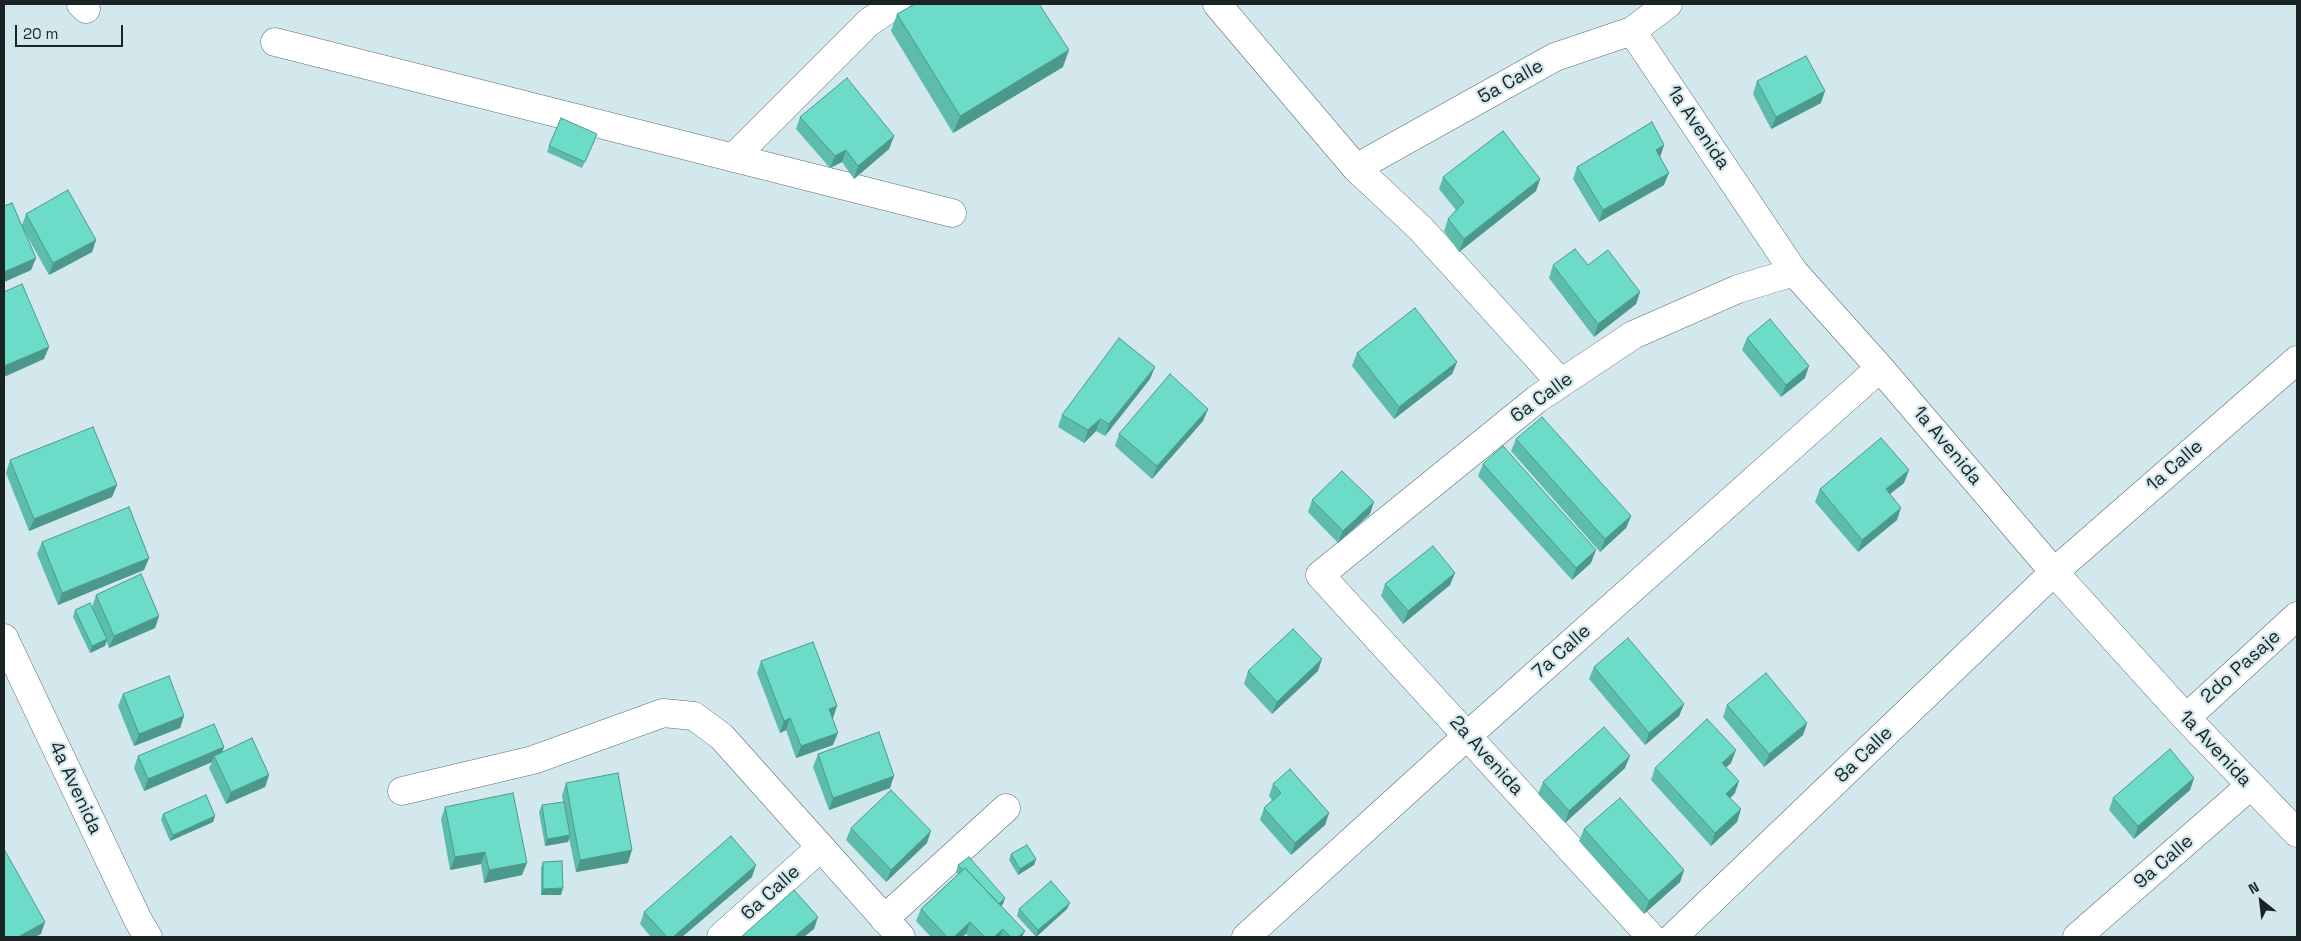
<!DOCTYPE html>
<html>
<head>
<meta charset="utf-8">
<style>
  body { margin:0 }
  #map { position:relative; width:2301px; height:941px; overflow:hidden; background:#d2e8ed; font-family:"Space Grotesk",sans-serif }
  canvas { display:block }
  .frame { position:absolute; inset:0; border:5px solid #1b2425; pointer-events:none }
  .north { position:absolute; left:2236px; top:876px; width:50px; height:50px; -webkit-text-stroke:4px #d2e8ed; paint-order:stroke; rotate:331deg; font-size:14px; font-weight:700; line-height:20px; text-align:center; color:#1b2425 }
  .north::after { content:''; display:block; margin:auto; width:18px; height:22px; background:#1b2425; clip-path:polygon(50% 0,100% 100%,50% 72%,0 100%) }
  .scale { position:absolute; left:15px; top:25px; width:108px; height:22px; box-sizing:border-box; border:2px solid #1b2425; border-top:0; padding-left:6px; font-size:15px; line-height:18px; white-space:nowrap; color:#1b2425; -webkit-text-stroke:4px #d2e8ed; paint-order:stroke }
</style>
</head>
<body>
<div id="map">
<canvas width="2301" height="941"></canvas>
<div class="frame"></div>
<div class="north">N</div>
<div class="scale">20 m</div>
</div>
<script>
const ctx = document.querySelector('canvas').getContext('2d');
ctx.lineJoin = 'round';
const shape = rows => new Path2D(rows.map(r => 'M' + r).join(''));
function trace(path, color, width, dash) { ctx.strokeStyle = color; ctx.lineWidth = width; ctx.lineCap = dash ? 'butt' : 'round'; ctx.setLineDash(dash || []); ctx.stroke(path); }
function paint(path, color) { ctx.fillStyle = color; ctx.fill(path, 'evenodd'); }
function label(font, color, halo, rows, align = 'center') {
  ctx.font = font + ' "Space Grotesk",sans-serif'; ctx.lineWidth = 4.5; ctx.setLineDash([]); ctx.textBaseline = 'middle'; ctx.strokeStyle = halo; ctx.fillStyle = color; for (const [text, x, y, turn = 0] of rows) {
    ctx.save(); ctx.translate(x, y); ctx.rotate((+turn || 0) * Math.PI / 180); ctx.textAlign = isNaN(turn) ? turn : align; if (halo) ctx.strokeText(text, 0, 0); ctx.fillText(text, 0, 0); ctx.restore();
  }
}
const minor = shape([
  [81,4,86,9],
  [1217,4,1356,168,1421,229,1561,383],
  [1632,31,1794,272,1880,368,2054,572,2186,718,2297,833],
  [275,42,952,213],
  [733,158,869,22,896,4],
  [1356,168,1555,57,1632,31,1668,4],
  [4,638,138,920,148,937],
  [2186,718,2297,616],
  [402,791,533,760,663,713,694,716,722,737,901,937],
  [884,919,1006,808],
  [721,937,820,848],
  [1246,937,1467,736,1880,368],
  [1651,937,1320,575,1537,399,1633,335,1738,289,1794,272],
  [1673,937,2054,572,2297,360],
  [2077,937,2250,786]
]);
trace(minor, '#5a6e72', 29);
trace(minor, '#fff', 28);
paint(shape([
  [897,14,1063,67,953,133,891,31],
  [1757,81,1821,103,1771,129,1753,94],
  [800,117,894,136,889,149,854,179,842,162,830,168,796,129],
  [595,140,582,168,547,152,549,146],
  [1664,145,1660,157,1664,185,1599,222,1573,179,1577,167],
  [1443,177,1540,179,1536,191,1459,252,1444,231,1448,219,1456,210,1439,189],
  [4,206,22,225,26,214,96,240,92,252,49,275,23,229,36,258,31,270,4,282],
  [1553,265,1588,265,1640,292,1636,304,1594,337,1549,278],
  [1747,338,1805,378,1781,397,1742,350],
  [1357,353,1457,362,1452,374,1394,419,1352,366],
  [1150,379,1105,436,1096,431,1084,443,1058,427,1062,415],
  [1208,409,1203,421,1152,479,1115,446,1119,434],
  [1516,439,1631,516,1626,528,1600,552,1511,451],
  [10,460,117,485,112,497,29,531,6,473],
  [1483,464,1591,563,1572,580,1478,476],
  [1904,483,1890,494,1897,520,1858,552,1815,502,1820,489],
  [1312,500,1370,514,1338,543,1308,512],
  [42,542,149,558,144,570,58,605,37,554],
  [1385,584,1450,585,1403,624,1381,596],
  [96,595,159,616,155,628,109,648,106,641,105,646,90,653,73,617,75,610,92,607],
  [761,661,833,718,832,718,833,745,796,758,786,730,780,733,757,673],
  [1594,667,1684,704,1679,716,1645,745,1589,679],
  [1248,671,1318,671,1272,714,1244,684],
  [123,694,184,716,180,728,134,746,118,706],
  [1727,705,1807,723,1803,735,1764,767,1723,717],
  [224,747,222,753,269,775,265,787,226,804,209,768,212,762,144,791,134,768,138,756],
  [818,754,890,788,829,810,813,767],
  [1731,763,1726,767,1735,793,1730,798,1741,809,1737,822,1711,846,1651,780,1655,768],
  [1625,768,1565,823,1538,794,1543,782],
  [2194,778,2190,790,2134,839,2109,810,2113,798],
  [566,783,628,863,576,872,569,838,568,842,545,846,539,812,542,805,563,802,562,795],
  [1273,784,1329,813,1325,825,1291,855,1260,820,1264,808,1272,800,1269,796],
  [445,807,522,875,484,883,481,864,450,870,441,819],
  [163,814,215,816,213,822,170,841,161,820],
  [851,828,927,843,886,882,846,840],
  [1584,829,1684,870,1680,882,1644,914,1579,841],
  [1011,854,1036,859,1034,865,1018,875,1009,860],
  [543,862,561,895,541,895,541,868],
  [958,865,1003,904,1001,906,1022,937,969,937,966,934,962,937,931,937,916,921,921,909,958,874,956,872],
  [752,877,682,937,651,937,640,924,644,912],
  [1019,909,1067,909,1036,937,1017,916]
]), '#5dbcac');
paint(shape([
  [1069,50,1063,67,953,133,960,116],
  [1825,91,1821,103,1771,129,1776,117],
  [894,136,889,149,854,179,858,166],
  [1664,145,1660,157,1656,150],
  [846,150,842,162,830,168,835,156],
  [1669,173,1664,185,1599,222,1603,210],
  [1540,179,1536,191,1459,252,1464,239],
  [96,240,92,252,49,275,53,263],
  [36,258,31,270,4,282,4,272],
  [1640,292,1636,304,1594,337,1598,324],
  [49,347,44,359,4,377,4,366],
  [1457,362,1452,374,1394,419,1399,407],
  [1809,366,1805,378,1781,397,1786,385],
  [1155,367,1150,379,1105,436,1109,424],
  [1208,409,1203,421,1152,479,1157,466],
  [1100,419,1096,431,1084,443,1088,430],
  [1909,470,1904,483,1881,501,1886,489],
  [117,485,112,497,29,531,34,519],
  [1374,502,1370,514,1338,543,1343,531],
  [1901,508,1897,520,1858,552,1862,540],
  [1631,516,1626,528,1600,552,1605,539],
  [1596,550,1591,563,1572,580,1576,568],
  [149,558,144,570,58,605,62,593],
  [1455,573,1450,585,1403,624,1408,611],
  [159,616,155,628,109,648,114,636],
  [107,639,105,646,90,653,92,646],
  [1322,659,1318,671,1272,714,1277,702],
  [1684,704,1679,716,1645,745,1649,733],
  [837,706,833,718,824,721,829,709],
  [184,716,180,728,134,746,139,734],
  [790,718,786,730,780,733,784,721],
  [1807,723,1803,735,1764,767,1769,754],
  [838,733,833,745,796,758,801,746],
  [224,747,219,759,214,756,212,762,144,791,148,779],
  [1736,750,1731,763,1718,775,1722,763],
  [1630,756,1625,768,1565,823,1569,811],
  [269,775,265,787,226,804,231,792],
  [894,776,890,788,829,810,833,798],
  [2194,778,2190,790,2134,839,2138,826],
  [1739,781,1735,793,1722,806,1726,794],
  [1741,809,1737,822,1711,846,1715,833],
  [1329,813,1325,825,1291,855,1295,843],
  [215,816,213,822,170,841,173,835],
  [931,831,927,843,886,882,891,870],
  [570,835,568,842,545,846,547,839],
  [632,850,628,863,576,872,580,860],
  [485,852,481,864,450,870,455,857],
  [1036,859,1034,865,1018,875,1020,869],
  [527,863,522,875,484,883,489,870],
  [756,865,752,877,682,937,673,937],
  [1684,870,1680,882,1644,914,1649,901],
  [563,888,561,895,541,895,543,889],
  [1005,898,1003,904,993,913,996,907],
  [1070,903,1067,909,1036,937,1038,930],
  [818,917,814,929,804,937,794,937],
  [45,922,41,934,35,937,18,937],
  [970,922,966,934,962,937,954,937],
  [1003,929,1000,937,994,937],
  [1025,931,1022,937,1018,937]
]), '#4c998c');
const building = shape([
  [915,4,1039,4,1069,50,960,116,897,14,915,4],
  [1806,56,1825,91,1776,117,1757,81,1806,56],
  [847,78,894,136,858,166,846,150,835,156,800,117,847,78],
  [561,118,597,134,585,162,549,146,561,118],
  [1652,122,1664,145,1656,150,1669,173,1603,210,1577,167,1652,122],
  [1503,131,1540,179,1464,239,1448,219,1464,202,1443,177,1503,131],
  [68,190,96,240,53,263,26,214,68,190],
  [12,203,36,258,4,272,4,206,12,203],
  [1575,249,1588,265,1608,250,1640,292,1598,324,1553,265,1575,249],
  [22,284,49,347,4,366,4,292,22,284],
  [1415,308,1457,362,1399,407,1357,353,1415,308],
  [1770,319,1809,366,1786,385,1747,338,1770,319],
  [1119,338,1155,367,1109,424,1100,419,1088,430,1062,415,1119,338],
  [1170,374,1208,409,1157,466,1119,434,1170,374],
  [1542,417,1631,516,1605,539,1516,439,1542,417],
  [93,427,117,485,34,519,10,460,93,427],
  [1881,438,1909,470,1886,489,1901,508,1862,540,1820,489,1881,438],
  [1503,446,1596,550,1576,568,1483,464,1503,446],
  [1342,471,1374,502,1343,531,1312,500,1342,471],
  [129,507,149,558,62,593,42,542,129,507],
  [1433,546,1455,573,1408,611,1385,584,1433,546],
  [141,574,159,616,114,636,96,595,141,574],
  [90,603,107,639,92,646,75,610,90,603],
  [1293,629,1322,659,1277,702,1248,671,1293,629],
  [1628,638,1684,704,1649,733,1594,667,1628,638],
  [813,642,837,706,829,709,838,733,801,746,790,718,784,721,761,661,813,642],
  [1766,673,1807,723,1769,754,1727,705,1766,673],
  [169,676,184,716,139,734,123,694,169,676],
  [1707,719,1736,750,1722,763,1739,781,1726,794,1741,809,1715,833,1655,768,1707,719],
  [214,724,224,747,148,779,138,756,214,724],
  [1604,727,1630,756,1569,811,1543,782,1604,727],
  [879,732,894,776,833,798,818,754,879,732],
  [252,738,269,775,231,792,214,756,252,738],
  [2170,749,2194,778,2138,826,2113,798,2170,749],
  [1290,769,1329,813,1295,843,1264,808,1281,793,1273,784,1290,769],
  [618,773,632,850,580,860,566,783,618,773],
  [891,790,931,831,891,870,851,828,891,790],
  [513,793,527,863,489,870,485,852,455,857,445,807,513,793],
  [206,795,215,816,173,835,163,814,206,795],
  [1620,798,1684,870,1649,901,1584,829,1620,798],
  [564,802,570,835,547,839,542,805,564,802],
  [731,836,756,865,673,937,667,937,644,912,731,836],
  [1027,845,1036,859,1020,869,1011,854,1027,845],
  [4,849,45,922,18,937,4,937,4,849],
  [969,857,1005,898,999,904,965,868,963,870,958,865,969,857],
  [562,861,563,888,543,889,543,862,562,861],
  [965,868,1025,931,1018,937,1011,937,1003,929,994,937,985,937,970,922,954,937,947,937,921,909,965,868],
  [1051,881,1070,903,1038,930,1019,909,1051,881],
  [794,890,818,917,794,937,741,937,794,890]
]);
paint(building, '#6cdbc8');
trace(building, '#4c998c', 1);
label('19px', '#1b2425', '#d2e8ed', [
  ["5a Calle",1511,82,-29],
  ["1a Avenida",1698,128,56],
  ["6a Calle",1542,398,-36],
  ["1a Avenida",1947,446,50],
  ["1a Calle",2175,466,-41],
  ["7a Calle",1562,652,-42],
  ["2do Pasaje",2241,667,-42],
  ["1a Avenida",2215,749,47],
  ["8a Calle",1864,755,-44],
  ["2a Avenida",1486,756,48],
  ["4a Avenida",75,788,65],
  ["9a Calle",2164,862,-41],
  ["6a Calle",771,893,-42]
]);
</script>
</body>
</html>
